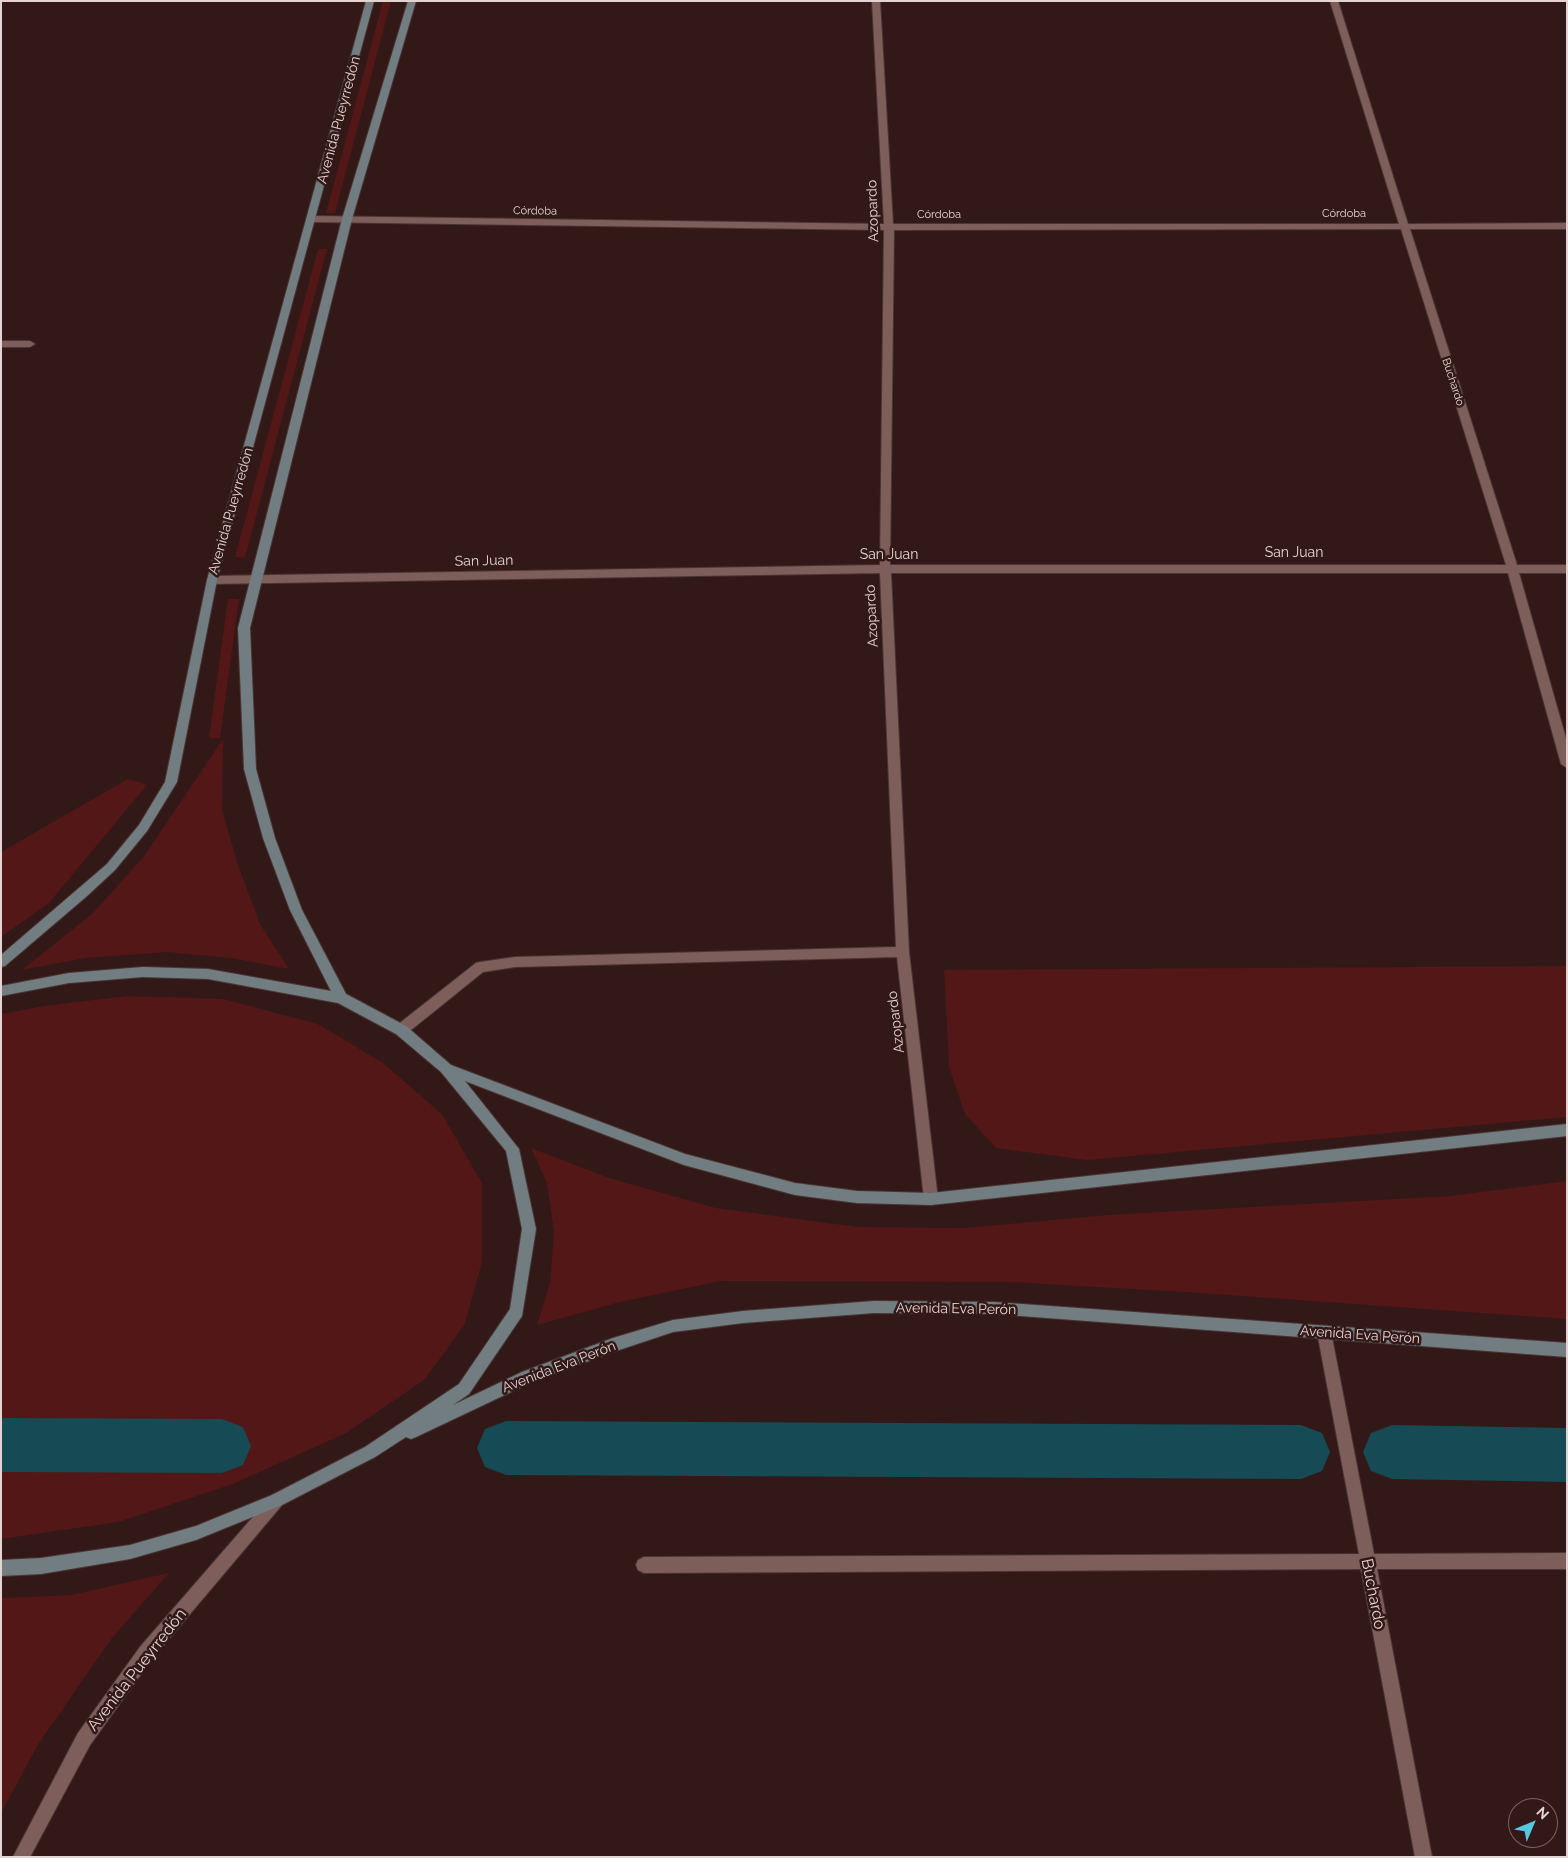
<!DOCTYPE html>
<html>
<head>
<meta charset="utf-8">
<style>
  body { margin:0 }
  #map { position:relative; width:1568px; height:1858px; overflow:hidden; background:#321917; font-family:Raleway,sans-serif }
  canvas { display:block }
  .frame { position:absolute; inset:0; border:2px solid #e5d3d1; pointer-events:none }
  .north { position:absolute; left:1508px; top:1798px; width:50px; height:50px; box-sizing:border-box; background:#321917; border:1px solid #7a6361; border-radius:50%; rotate:45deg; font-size:14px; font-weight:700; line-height:20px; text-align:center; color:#e5d3d1 }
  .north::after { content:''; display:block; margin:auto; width:18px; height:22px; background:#56c9e0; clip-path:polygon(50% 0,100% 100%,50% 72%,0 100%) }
</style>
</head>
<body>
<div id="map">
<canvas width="1568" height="1858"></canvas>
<div class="frame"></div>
<div class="north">N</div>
</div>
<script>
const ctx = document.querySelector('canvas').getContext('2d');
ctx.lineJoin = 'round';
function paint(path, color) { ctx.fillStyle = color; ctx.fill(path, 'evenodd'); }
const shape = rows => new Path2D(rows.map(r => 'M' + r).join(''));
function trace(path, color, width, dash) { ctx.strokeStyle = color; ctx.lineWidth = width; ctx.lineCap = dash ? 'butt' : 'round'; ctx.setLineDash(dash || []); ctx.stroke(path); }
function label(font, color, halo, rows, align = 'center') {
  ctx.font = font + ' Raleway,sans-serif'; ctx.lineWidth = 5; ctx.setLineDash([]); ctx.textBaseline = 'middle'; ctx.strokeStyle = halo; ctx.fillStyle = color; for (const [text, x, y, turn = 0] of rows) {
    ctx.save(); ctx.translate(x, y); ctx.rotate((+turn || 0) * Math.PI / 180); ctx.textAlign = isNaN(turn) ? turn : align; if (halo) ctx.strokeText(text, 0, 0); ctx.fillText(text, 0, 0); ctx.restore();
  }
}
paint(shape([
  [383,1,391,1,335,213,326,213],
  [318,249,327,249,245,558,235,557],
  [228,599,239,599,220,738,209,738],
  [223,739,222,810,238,865,260,924,289,969,231,958,168,952,85,958,22,970,93,913,145,855],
  [128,779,147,785,49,903,1,937,1,852],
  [1567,966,1567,1117,1087,1160,996,1148,965,1114,949,1067,944,970],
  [128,996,223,999,318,1024,383,1063,442,1114,482,1183,482,1262,465,1324,424,1380,346,1433,233,1484,118,1522,1,1539,1,1014,44,1006],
  [531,1148,609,1178,716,1208,858,1227,965,1228,1107,1215,1450,1196,1567,1181,1567,1319,1185,1292,1011,1282,721,1281,620,1302,537,1325,550,1283,554,1232,547,1183],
  [169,1573,112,1638,39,1743,1,1813,1,1598,71,1595]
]), '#521716');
paint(shape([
  [1,1418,222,1419,243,1427,251,1446,243,1465,222,1473,1,1472,1,1418],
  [506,1421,1301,1425,1322,1433,1330,1452,1322,1471,1301,1479,506,1475,485,1467,477,1448,485,1429,506,1421],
  [1392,1425,1567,1428,1567,1482,1392,1479,1371,1471,1363,1452,1371,1433,1392,1425]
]), '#164a54');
const service = shape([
  [1,341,30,341,35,344,30,347,1,347,1,341]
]);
const minor = shape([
  [872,1,880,1,893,224,1399,224,1330,1,1338,1,1408,224,1567,223,1567,229,1410,229,1517,565,1567,565,1567,573,1519,573,1567,742,1567,768,1561,764,1508,573,891,573,909,952,938,1199,936,1203,931,1205,926,1203,924,1199,897,957,515,967,483,972,406,1034,396,1034,395,1030,396,1026,476,963,480,962,515,957,896,947,880,573,212,584,207,580,212,576,880,565,884,230,312,222,307,219,312,216,884,224,872,1],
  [1401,229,1506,565,890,565,894,230,1401,229],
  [1324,1326,1329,1327,1331,1332,1374,1554,1567,1553,1567,1569,1377,1569,1432,1857,1415,1857,1361,1569,644,1573,638,1570,636,1565,638,1560,644,1557,1359,1554,1317,1332,1319,1327,1324,1326]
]);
const tertiary = shape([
  [277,1493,282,1495,285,1500,282,1505,152,1659,90,1745,30,1857,13,1857,78,1733,140,1647,272,1495,277,1493]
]);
const secondary = shape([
  [366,1,374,1,217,580,177,782,147,831,115,870,87,896,5,966,1,967,1,955,107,864,139,825,165,782,207,580,366,1],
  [408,1,416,1,352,219,250,628,256,769,275,838,302,910,346,994,406,1026,451,1065,685,1154,795,1183,857,1191,931,1193,1567,1124,1567,1136,931,1205,857,1203,795,1195,684,1165,465,1081,519,1149,536,1229,522,1316,469,1394,453,1405,522,1372,613,1338,673,1320,743,1311,874,1301,994,1302,1567,1343,1567,1357,994,1314,874,1313,743,1323,673,1332,613,1352,532,1382,416,1437,411,1439,406,1437,375,1457,282,1505,196,1540,130,1559,41,1574,1,1576,1,1560,41,1558,130,1545,196,1526,272,1495,365,1447,459,1384,510,1309,522,1229,506,1151,441,1072,396,1034,338,1003,208,979,143,977,69,983,1,996,1,986,69,973,143,967,208,969,331,991,290,910,263,838,244,769,238,628,342,219,408,1]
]);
trace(service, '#4a3634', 2);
trace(minor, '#4a3634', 2);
trace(tertiary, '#4a3634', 2);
trace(secondary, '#4a3634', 2);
paint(service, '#7d5e5b');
paint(minor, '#7d5e5b');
paint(tertiary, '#7d5e5b');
paint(secondary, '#727d82');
label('11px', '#e5d3d1', '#321917', [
  ["Córdoba",535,211,1],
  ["Córdoba",1344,214],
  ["Córdoba",939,215],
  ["Buchardo",1453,382,72]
]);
label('14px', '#e5d3d1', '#321917', [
  ["Avenida Pueyrredón",339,120,-75],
  ["Azopardo",873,211,-92],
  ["Avenida Pueyrredón",231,511,-74],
  ["San Juan",1294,553],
  ["San Juan",889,555],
  ["San Juan",484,561,-1],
  ["Azopardo",872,616,-93],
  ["Azopardo",896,1022,-97],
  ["Avenida Eva Perón",956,1309,1],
  ["Avenida Eva Perón",1360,1335,4],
  ["Avenida Eva Perón",559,1367,-21]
]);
label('16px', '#e5d3d1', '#321917', [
  ["Buchardo",1373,1594,79],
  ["Avenida Pueyrredón",137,1670,-52]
]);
</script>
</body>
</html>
